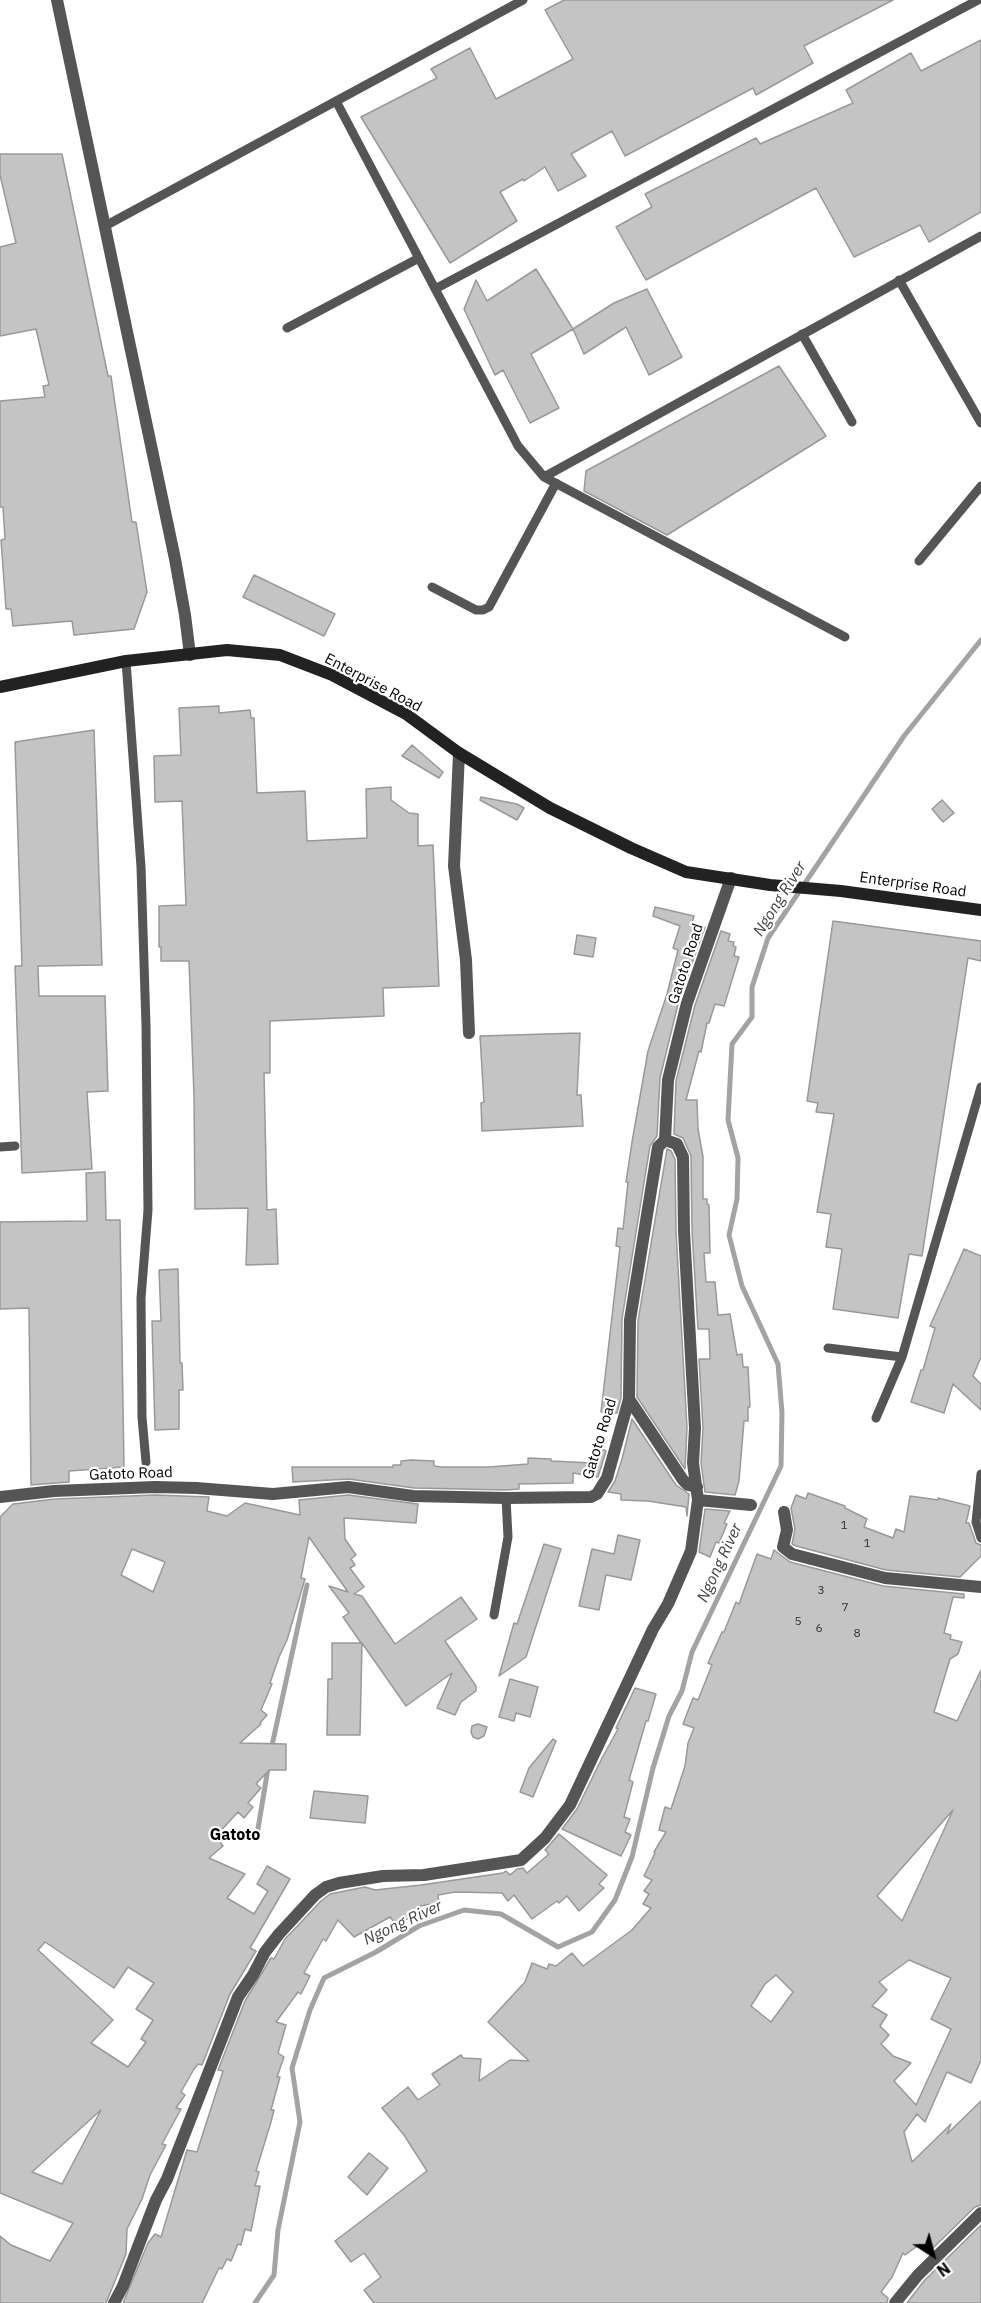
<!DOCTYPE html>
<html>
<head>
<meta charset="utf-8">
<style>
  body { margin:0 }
  #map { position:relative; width:981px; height:2303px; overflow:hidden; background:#fff; font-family:"IBM Plex Sans",sans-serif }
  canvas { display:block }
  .north { position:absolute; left:903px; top:2225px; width:60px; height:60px; -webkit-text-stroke:4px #fff; paint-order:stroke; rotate:144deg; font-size:16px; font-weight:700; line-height:24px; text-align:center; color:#000 }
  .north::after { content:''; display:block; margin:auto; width:21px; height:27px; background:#000; clip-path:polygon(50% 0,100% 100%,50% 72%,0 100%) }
</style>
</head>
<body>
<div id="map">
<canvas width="981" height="2303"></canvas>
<div class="north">N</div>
</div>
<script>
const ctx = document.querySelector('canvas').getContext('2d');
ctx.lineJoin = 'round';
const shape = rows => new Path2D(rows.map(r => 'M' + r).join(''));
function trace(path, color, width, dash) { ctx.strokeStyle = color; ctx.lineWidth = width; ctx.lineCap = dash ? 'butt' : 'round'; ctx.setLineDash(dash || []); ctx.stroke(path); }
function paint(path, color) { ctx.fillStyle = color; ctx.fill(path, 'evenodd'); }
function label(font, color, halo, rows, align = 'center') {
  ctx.font = font + ' "IBM Plex Sans",sans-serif'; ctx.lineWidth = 4.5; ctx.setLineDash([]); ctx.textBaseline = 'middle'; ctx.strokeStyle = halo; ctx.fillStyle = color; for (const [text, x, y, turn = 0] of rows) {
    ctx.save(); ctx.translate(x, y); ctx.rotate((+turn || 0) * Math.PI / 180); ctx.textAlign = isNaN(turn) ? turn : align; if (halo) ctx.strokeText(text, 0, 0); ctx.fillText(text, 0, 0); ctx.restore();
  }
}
trace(shape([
  [271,1750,307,1585],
  [257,1835,268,1768],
  [255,2303,274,2275,278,2230,300,2122,292,2068,310,2010,324,1978,376,1952,419,1926,464,1910,501,1914,558,1947,592,1932,615,1900,632,1857,653,1768,669,1716,682,1691,692,1652,781,1466,782,1413,778,1364,742,1286,729,1235,737,1199,738,1158,728,1120,732,1044,752,1017,752,987,768,938,904,736,981,640]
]), '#a3a3a3', 5);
const building = shape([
  [564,0,893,0,804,46,813,63,756,95,753,88,625,156,612,131,571,154,586,176,558,191,545,167,524,181,523,179,500,192,517,221,450,263,361,117,437,78,431,69,470,48,496,99,573,59,545,10,564,0],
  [981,40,981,212,929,242,920,225,854,257,816,188,646,280,616,227,652,207,645,194,756,138,760,144,853,103,846,90,911,53,921,71,981,40],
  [0,154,62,154,108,376,111,376,132,522,136,522,147,592,134,629,74,635,72,621,13,626,11,609,6,609,1,540,5,539,3,507,0,507,0,401,45,397,43,386,49,385,36,329,0,336,0,247,16,243,0,175,0,154],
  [536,269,573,329,531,354,559,408,530,423,503,370,495,375,464,309,476,280,487,301,536,269],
  [647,289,682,357,649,375,626,327,584,354,573,329,614,303,647,289],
  [779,366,826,436,667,535,584,491,586,471,779,366],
  [254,575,335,614,324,636,243,597,254,575],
  [219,706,219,713,250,710,251,718,254,718,257,793,305,791,307,841,367,838,366,789,391,787,391,800,409,813,418,814,418,846,433,845,439,986,383,988,384,1016,270,1021,270,1073,264,1073,267,1210,276,1209,278,1264,246,1265,248,1208,195,1209,194,1096,189,961,161,961,161,947,159,947,159,906,186,905,182,801,155,802,154,756,181,755,179,708,219,706],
  [94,730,102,965,38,966,39,996,105,996,108,1091,87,1092,92,1169,22,1173,15,966,22,966,15,742,94,730],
  [412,745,443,772,439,778,402,756,412,745],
  [481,797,517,804,524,808,517,820,480,800,481,797],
  [942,800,954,813,943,822,932,809,942,800],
  [655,907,694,916,692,923,705,927,679,1000,660,1078,657,1136,650,1146,622,1319,621,1398,617,1413,601,1412,620,1247,616,1246,618,1228,623,1229,628,1182,626,1182,632,1142,648,1051,667,994,678,950,673,948,680,926,653,916,655,907],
  [833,921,981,941,981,961,968,958,922,1256,909,1254,898,1318,833,1309,842,1249,826,1247,831,1214,817,1212,834,1114,816,1112,818,1103,807,1101,833,921],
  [721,931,730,934,728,941,734,942,733,946,736,947,734,956,739,957,724,1006,715,1004,709,1023,707,1023,701,1052,699,1051,686,1100,697,1100,698,1129,703,1157,703,1199,707,1199,707,1204,709,1205,710,1253,704,1253,706,1282,715,1282,718,1315,730,1314,737,1355,742,1354,743,1367,748,1367,750,1407,748,1407,748,1421,744,1421,739,1481,735,1495,705,1492,701,1463,703,1428,699,1359,710,1359,709,1329,698,1329,692,1231,691,1156,683,1138,674,1134,676,1081,695,1005,721,931],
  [577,935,596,938,593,957,574,954,577,935],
  [580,1033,577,1095,581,1095,583,1126,482,1131,481,1103,484,1102,480,1036,580,1033],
  [667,1149,671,1151,675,1159,676,1231,687,1428,685,1469,637,1397,638,1321,667,1149],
  [105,1172,106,1220,120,1220,124,1467,69,1471,69,1482,31,1485,29,1308,0,1309,0,1222,87,1221,86,1173,105,1172],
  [964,1249,981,1256,981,1357,973,1376,981,1384,981,1410,953,1384,944,1413,911,1402,921,1370,923,1370,935,1328,930,1326,964,1249],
  [178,1269,180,1363,182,1363,183,1390,179,1390,179,1429,155,1430,152,1321,161,1321,159,1270,178,1269],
  [632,1419,676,1485,689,1494,687,1516,686,1507,648,1501,621,1500,621,1494,608,1492,615,1481,622,1459,632,1419],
  [598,1447,606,1451,598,1477,573,1473,573,1483,519,1484,519,1489,506,1490,414,1488,349,1479,293,1482,292,1467,393,1467,393,1465,401,1465,401,1461,411,1460,434,1461,434,1466,442,1467,489,1467,528,1464,528,1458,551,1459,551,1461,593,1463,593,1459,598,1447],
  [808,1493,845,1506,845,1508,867,1519,864,1527,893,1538,896,1529,904,1532,910,1496,938,1500,938,1498,970,1506,966,1523,969,1523,976,1543,981,1545,981,1556,960,1577,886,1570,796,1546,792,1544,795,1529,791,1508,796,1495,806,1499,808,1493],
  [155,1495,209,1497,207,1511,227,1516,245,1503,300,1515,299,1500,348,1495,418,1504,416,1523,344,1518,345,1539,356,1555,351,1559,355,1565,350,1568,364,1587,354,1594,362,1596,395,1644,461,1597,477,1619,445,1641,476,1686,476,1691,461,1702,455,1715,437,1708,452,1673,406,1706,362,1643,360,1735,327,1735,328,1679,332,1679,332,1643,361,1643,343,1617,349,1613,329,1586,348,1592,309,1537,301,1578,305,1579,287,1640,279,1657,270,1683,272,1684,261,1710,267,1715,260,1723,261,1724,240,1743,286,1744,286,1770,269,1770,256,1784,261,1788,248,1803,253,1807,244,1818,238,1812,216,1836,223,1846,209,1858,245,1874,227,1898,254,1914,268,1891,257,1884,267,1866,290,1879,250,1948,256,1951,230,1994,202,2065,198,2064,194,2069,181,2092,185,2095,176,2108,181,2109,162,2144,166,2145,150,2175,142,2199,127,2229,126,2254,106,2303,0,2303,0,2236,11,2245,50,2261,73,2223,0,2193,0,1517,13,1504,55,1499,155,1495],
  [132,1549,165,1562,153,1592,121,1575,132,1549],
  [45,1942,114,1988,128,1967,154,1983,136,2009,153,2020,141,2039,146,2042,128,2067,91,2043,113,2020,38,1950,45,1942],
  [101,2110,62,2184,32,2172,101,2110],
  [705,1509,730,1511,724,1523,727,1524,719,1543,716,1542,710,1557,699,1552,705,1509],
  [618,1535,640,1540,631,1580,606,1575,599,1610,579,1606,592,1549,614,1554,618,1535],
  [544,1544,561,1549,526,1657,499,1676,514,1623,517,1624,544,1544],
  [774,1550,790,1562,883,1586,964,1594,964,1598,953,1597,944,1633,951,1635,950,1639,962,1642,958,1654,950,1659,934,1712,957,1721,981,1670,981,2060,971,2083,947,2072,925,2122,917,2114,904,2132,912,2162,951,2124,947,2134,981,2101,981,2205,975,2207,929,2252,920,2244,905,2255,903,2253,892,2277,881,2292,888,2298,887,2303,374,2303,364,2290,381,2277,364,2253,351,2262,335,2241,427,2171,404,2135,382,2108,408,2087,418,2100,440,2085,432,2074,461,2055,463,2058,481,2059,479,2081,510,2060,529,2061,488,2022,525,1982,532,1963,547,1969,549,1964,556,1966,572,1953,583,1966,632,1930,651,1908,643,1904,649,1894,644,1891,652,1880,644,1876,655,1853,654,1852,666,1832,659,1830,665,1807,671,1809,685,1766,688,1743,694,1728,683,1724,693,1698,698,1700,712,1665,708,1663,722,1632,724,1632,736,1602,739,1604,757,1554,771,1559,774,1550],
  [953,1810,910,1904,902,1921,877,1896,953,1810],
  [909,1960,951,1978,931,2019,951,2029,916,2105,894,2081,911,2063,893,2056,881,2044,889,2035,880,2026,887,2015,872,2006,887,1990,879,1982,909,1960],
  [776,1975,793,1992,771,2022,751,2006,765,1984,776,1975],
  [510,1679,538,1687,530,1717,516,1713,514,1721,499,1717,510,1679],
  [635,1688,656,1694,648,1721,646,1721,629,1780,633,1782,624,1817,630,1819,625,1832,631,1835,621,1856,562,1829,577,1809,601,1760,618,1729,616,1728,635,1688],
  [478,1724,487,1727,484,1736,478,1739,473,1737,471,1732,472,1726,478,1724],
  [553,1739,556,1741,533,1797,520,1792,529,1768,553,1739],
  [314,1791,368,1796,365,1823,310,1818,314,1791],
  [559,1834,607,1875,599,1884,604,1888,579,1911,567,1896,559,1903,557,1901,532,1919,514,1895,508,1901,502,1893,455,1892,438,1895,439,1903,420,1906,422,1912,417,1916,395,1923,390,1917,354,1937,338,1920,326,1941,323,1939,304,1973,310,1976,301,1994,298,1992,276,2022,286,2025,278,2053,284,2057,277,2077,280,2077,271,2110,274,2110,271,2122,256,2171,259,2172,255,2186,260,2186,251,2231,245,2229,241,2245,238,2244,231,2261,227,2259,222,2269,219,2268,202,2303,123,2303,148,2243,155,2234,161,2237,187,2150,197,2152,223,2071,218,2070,245,2001,271,1958,274,1959,285,1939,321,1901,330,1894,365,1887,375,1890,421,1885,503,1873,506,1871,510,1875,517,1869,523,1868,527,1873,549,1854,545,1850,559,1834],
  [369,2153,388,2168,367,2195,348,2177,369,2153],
  [981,2225,981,2303,907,2303,924,2281,981,2225]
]);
paint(building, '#c4c4c4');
trace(building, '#999', 1.5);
trace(shape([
  [336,101,518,446,544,477,845,637],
  [105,226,523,0],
  [899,280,981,423],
  [435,289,978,0],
  [287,328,419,258],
  [802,334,852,422],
  [544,477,981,236],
  [919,561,981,486],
  [432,587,476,610,483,610,489,607,556,483],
  [126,661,141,867,146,1026,148,1210,141,1298,142,1417,146,1462],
  [0,1147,15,1146],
  [828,1348,902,1357],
  [876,1418,902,1357,981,1087],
  [981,1474,976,1522,981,1538],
  [494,1615,508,1537,506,1498]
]), '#555', 9);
trace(shape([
  [57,0,175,559,185,615,190,655],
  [459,753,454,866,466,960,469,1033],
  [629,1399,683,1480,688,1485,697,1487],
  [0,1497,54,1491,155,1487,196,1488,273,1494,348,1487,413,1496,506,1498,591,1497,597,1494,607,1478,629,1399,630,1320,658,1147,665,1140,668,1080,687,1003,731,878],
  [698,1500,751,1505],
  [784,1512,787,1530,783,1547,792,1554,885,1578,981,1587],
  [114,2303,123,2286,156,2200,167,2179,238,1997,253,1975,265,1952,279,1934,315,1895,326,1887,339,1883,383,1876,424,1875,521,1860,545,1838,570,1805,653,1629,668,1604,691,1551,698,1500,693,1463,695,1428,684,1231,683,1157,677,1144,665,1140],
  [895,2303,918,2275,981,2213]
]), '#555', 12);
trace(shape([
  [0,687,126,661,227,650,280,655,332,675,406,714,459,753,550,808,631,848,686,872,770,885,841,891,981,910]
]), '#222', 12);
label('12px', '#313131', null, [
  ["1",844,1526],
  ["1",867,1544],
  ["3",821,1591],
  ["7",845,1608],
  ["5",798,1622],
  ["6",819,1629],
  ["8",857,1634]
]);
label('15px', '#000', '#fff', [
  ["Enterprise Road",373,683,28],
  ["Enterprise Road",913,885,8],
  ["Gatoto Road",686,964,-72],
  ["Gatoto Road",600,1439,-73],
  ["Gatoto Road",131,1474,-2]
]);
label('italic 16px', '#444', '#fff', [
  ["Ngong River",780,899,-58],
  ["Ngong River",720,1563,-65],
  ["Ngong River",403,1923,-25]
]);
label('bold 16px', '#000', '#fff', [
  ["Gatoto",235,1835]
]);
</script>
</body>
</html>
